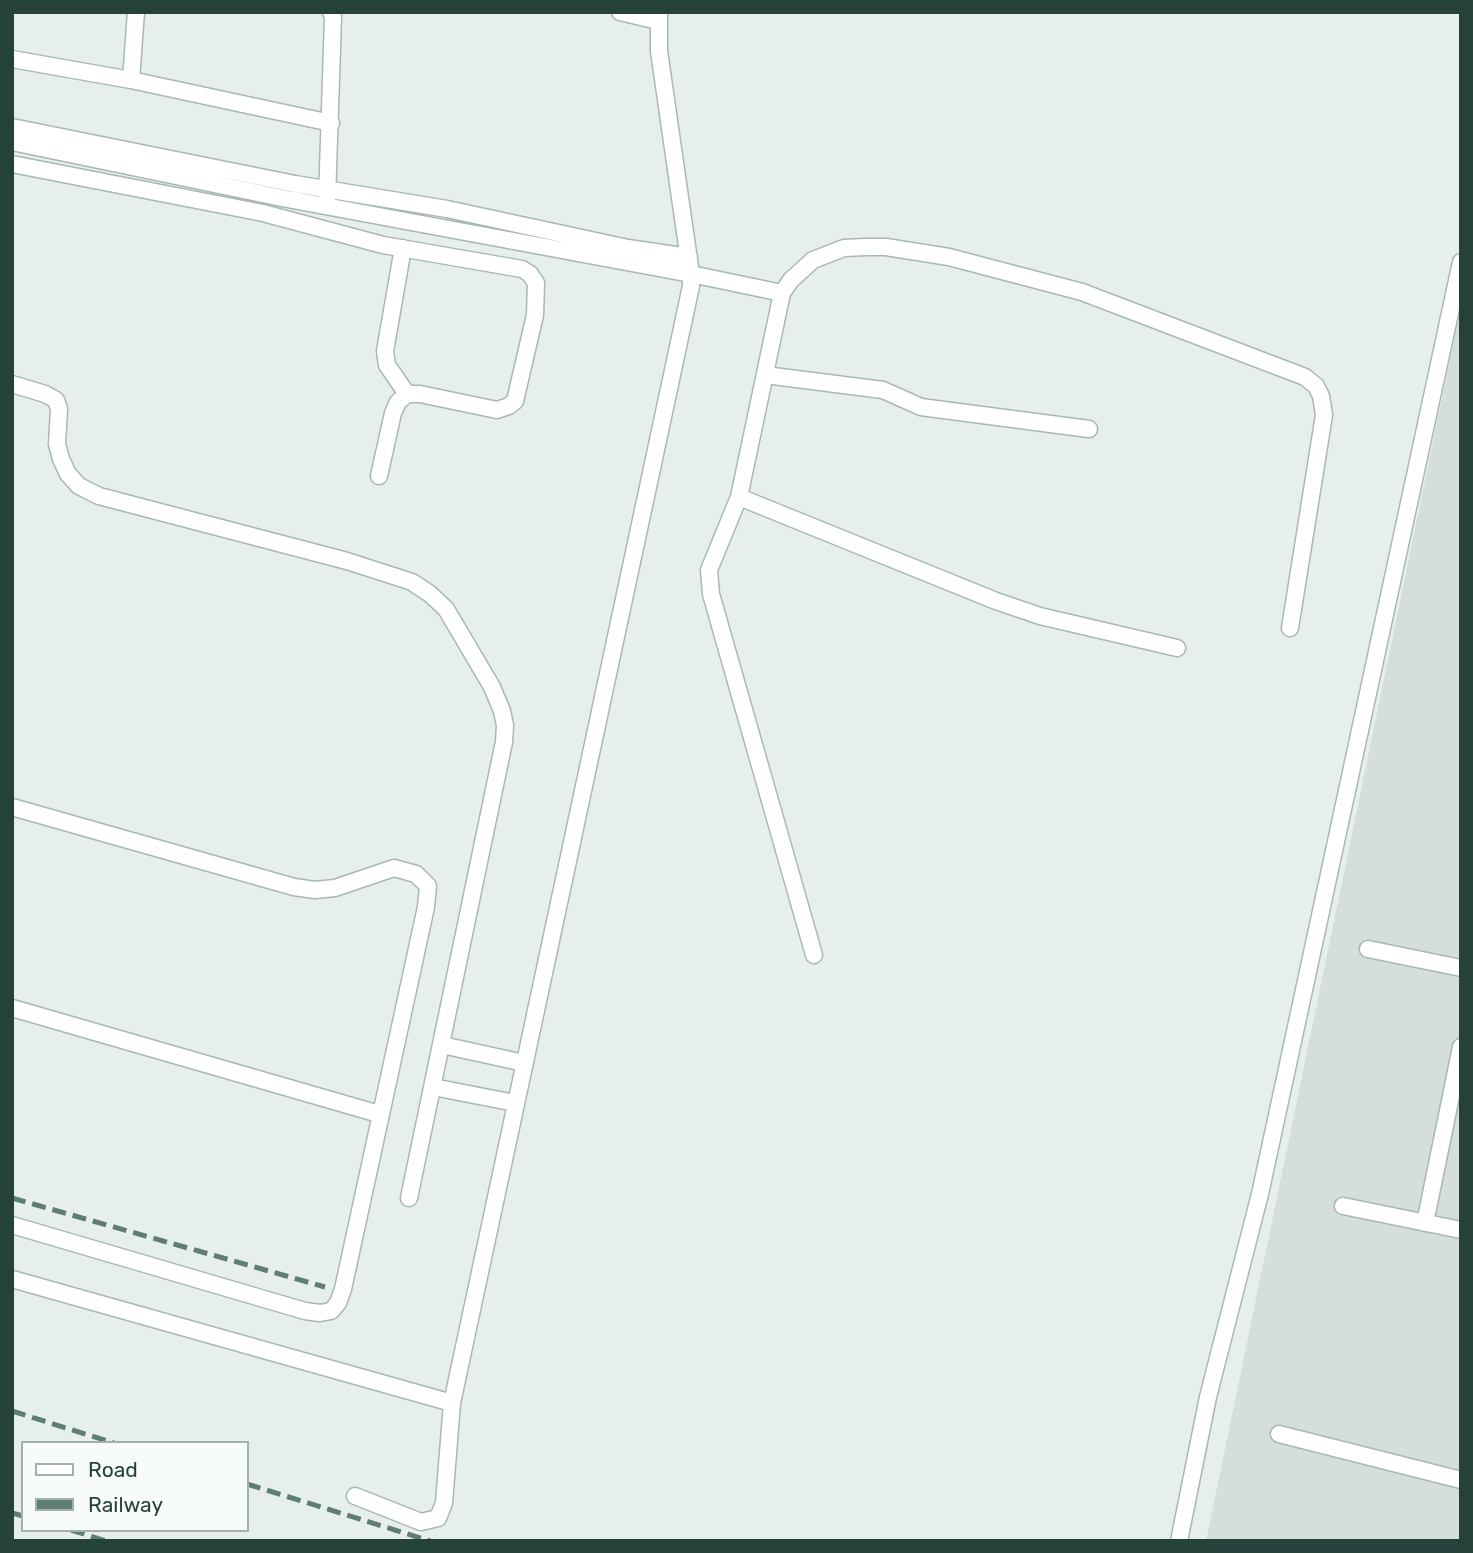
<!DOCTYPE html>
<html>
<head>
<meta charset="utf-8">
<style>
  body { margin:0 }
  #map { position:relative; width:1473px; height:1553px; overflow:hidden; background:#e6efeb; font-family:Rubik,sans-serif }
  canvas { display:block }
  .frame { position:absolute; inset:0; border:14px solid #24423a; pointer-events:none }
  .legend { position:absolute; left:21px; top:1441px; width:228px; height:91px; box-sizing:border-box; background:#f7fbf9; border:2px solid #a3b1ad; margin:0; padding:9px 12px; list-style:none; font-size:21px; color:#24423a }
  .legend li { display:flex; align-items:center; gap:14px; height:35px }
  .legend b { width:35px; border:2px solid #a3b1ad }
</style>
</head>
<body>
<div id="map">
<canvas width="1473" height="1553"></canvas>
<div class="frame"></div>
<ul class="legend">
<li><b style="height:9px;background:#fff"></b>Road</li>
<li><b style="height:9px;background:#5f7d75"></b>Railway</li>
</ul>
</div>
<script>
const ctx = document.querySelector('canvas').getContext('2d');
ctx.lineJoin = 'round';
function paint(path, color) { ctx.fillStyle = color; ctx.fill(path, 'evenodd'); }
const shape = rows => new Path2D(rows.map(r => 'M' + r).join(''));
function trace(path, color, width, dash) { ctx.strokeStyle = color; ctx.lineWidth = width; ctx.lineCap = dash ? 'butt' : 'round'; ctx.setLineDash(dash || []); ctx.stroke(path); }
paint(shape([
  [1461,306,1461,1541,1206,1541]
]), '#d4dfda');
const minor = shape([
  [620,12,658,21],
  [12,59,131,80,331,123],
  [131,80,136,12],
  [12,127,295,184,447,209,628,248,689,257],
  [12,142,282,198,691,274,782,293],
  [12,164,263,213,383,245,522,269,530,274,536,283,535,315,515,401,509,406,497,410,420,394,407,394,398,402,393,413,379,476],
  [327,200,333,17,331,12],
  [403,248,385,351,387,365,407,394],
  [765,375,883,390,921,407,1089,429],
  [12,384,45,394,56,400,59,409,57,444,61,459,68,474,79,486,99,496,347,561,412,582,430,594,446,609,492,687,502,711,505,725,504,742,409,1198],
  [739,497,996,601,1040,616,1177,648],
  [12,807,294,887,315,890,335,888,394,868,416,874,428,886,426,907,343,1289,338,1303,331,1311,320,1313,305,1311,12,1225],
  [1368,949,1461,968],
  [814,955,711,594,709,570,739,497,782,293,791,280,813,260,844,248,865,247,886,247,949,257,1082,292,1305,377,1316,386,1321,396,1324,415,1290,628],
  [12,1008,379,1114],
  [442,1045,524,1063],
  [433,1087,515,1103],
  [1343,1206,1461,1230],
  [1425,1223,1461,1047],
  [12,1279,452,1403],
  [1279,1434,1461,1480],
  [355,1496,421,1522,438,1518,444,1503,452,1403,691,286,691,274,659,51,659,12],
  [1179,1541,1208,1397,1260,1194,1461,262]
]);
trace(minor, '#a8b8b2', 19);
trace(minor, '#fff', 16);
trace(shape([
  [12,1198,325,1287],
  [12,1411,114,1443],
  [247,1484,430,1541],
  [12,1513,23,1516],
  [71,1530,106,1541]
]), '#5f7d75', 5, [14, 7]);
</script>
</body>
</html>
